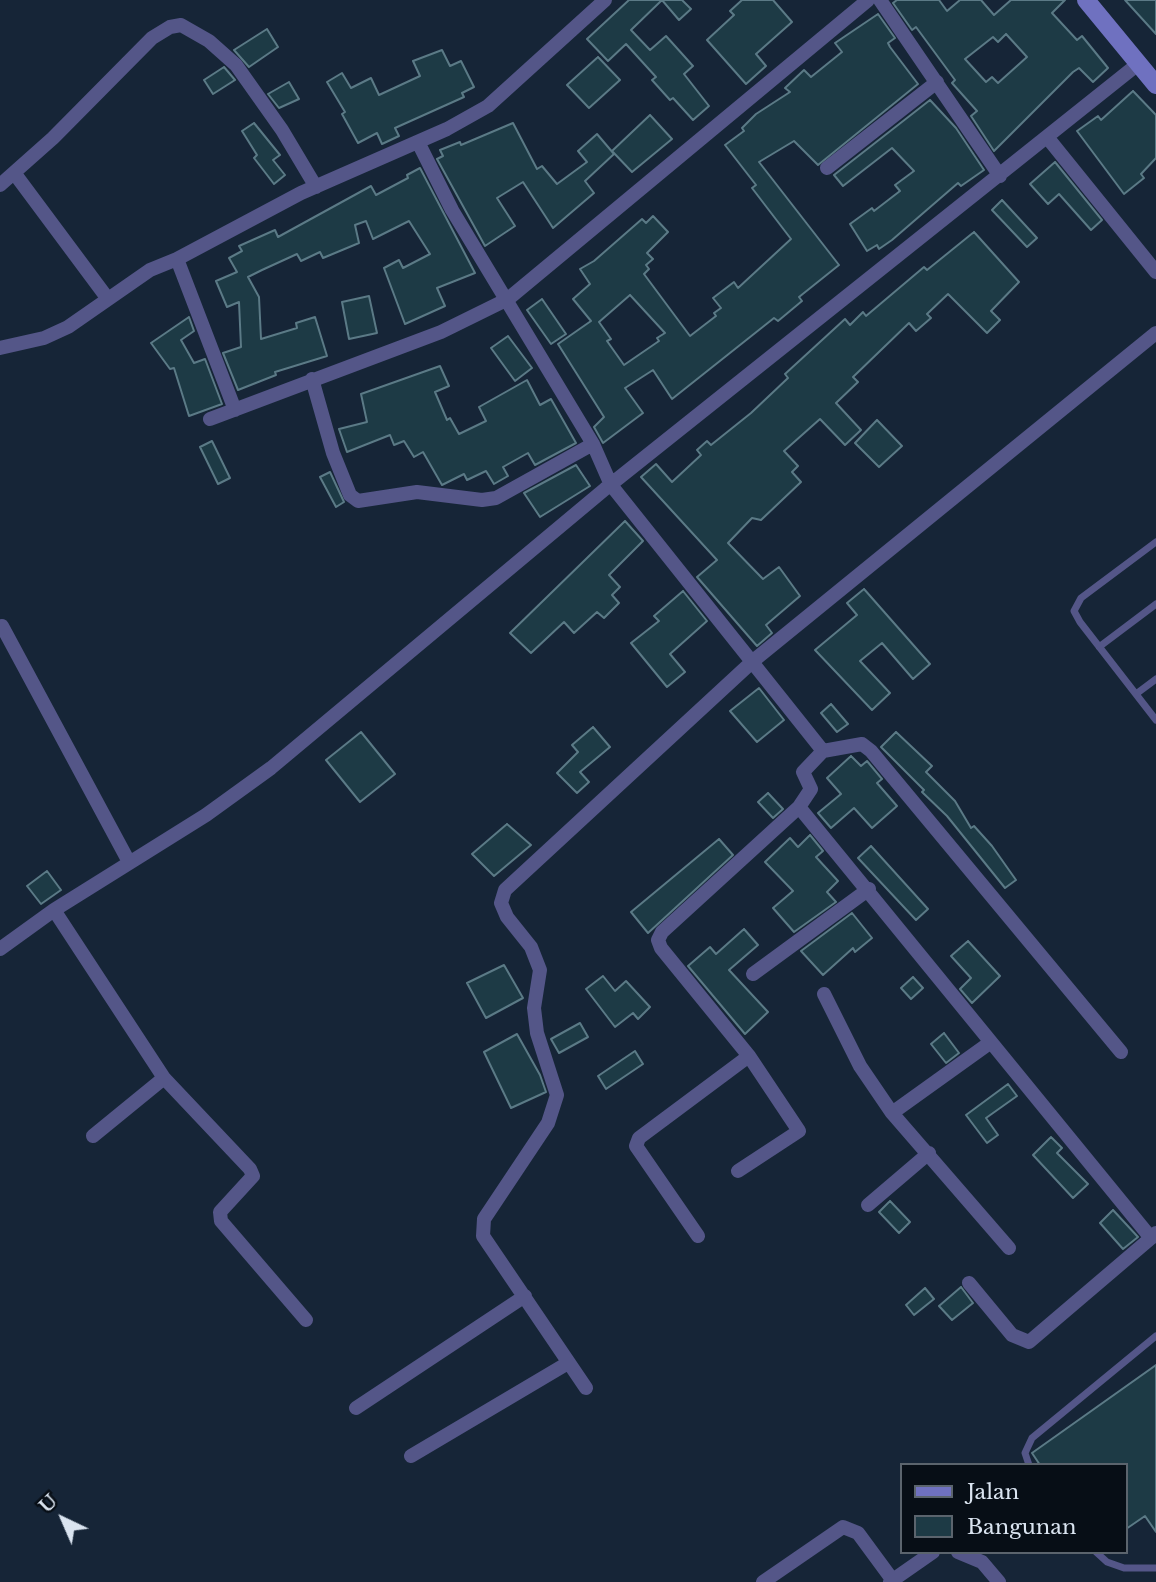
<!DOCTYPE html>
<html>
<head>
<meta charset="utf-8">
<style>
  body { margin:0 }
  #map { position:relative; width:1156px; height:1582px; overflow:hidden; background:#162537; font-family:"Libre Baskerville",serif }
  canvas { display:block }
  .legend { position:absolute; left:900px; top:1463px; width:228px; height:91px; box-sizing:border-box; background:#070e16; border:2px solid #5b646d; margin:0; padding:9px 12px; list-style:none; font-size:21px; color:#dae4f0 }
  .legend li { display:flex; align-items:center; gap:14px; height:35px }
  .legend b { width:35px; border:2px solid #5b646d }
  .north { position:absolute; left:28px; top:1484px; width:70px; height:70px; -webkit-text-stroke:5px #070e16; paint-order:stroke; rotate:316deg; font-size:19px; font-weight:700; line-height:28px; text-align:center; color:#dae4f0 }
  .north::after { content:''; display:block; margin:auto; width:24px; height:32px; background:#dae4f0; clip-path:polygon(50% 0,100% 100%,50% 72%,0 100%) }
</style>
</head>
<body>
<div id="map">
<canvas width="1156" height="1582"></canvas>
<ul class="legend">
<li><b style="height:9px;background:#6f71c0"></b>Jalan</li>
<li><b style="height:19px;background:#1d3a45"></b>Bangunan</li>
</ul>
<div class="north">U</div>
</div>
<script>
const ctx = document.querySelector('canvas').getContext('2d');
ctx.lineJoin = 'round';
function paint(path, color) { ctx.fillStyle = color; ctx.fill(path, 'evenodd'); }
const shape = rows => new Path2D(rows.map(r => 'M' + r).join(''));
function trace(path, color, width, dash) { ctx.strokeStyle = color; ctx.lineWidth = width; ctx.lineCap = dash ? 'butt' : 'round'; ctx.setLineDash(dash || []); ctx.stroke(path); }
const building = shape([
  [629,0,682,0,691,9,679,20,662,0,631,30,650,50,666,36,693,66,684,74,709,106,693,120,673,98,670,100,652,80,656,77,626,44,608,61,587,39,629,0],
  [742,0,773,0,792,22,756,54,766,66,746,84,707,40,734,15,730,11,742,0],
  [897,0,939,0,947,11,960,0,981,0,994,15,1011,0,1065,0,1052,13,1077,40,1082,36,1108,68,1093,82,1079,68,1073,72,994,151,971,116,977,111,952,83,955,80,916,27,912,30,893,3,897,0],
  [1006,34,1027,57,998,83,992,77,986,82,965,59,993,37,998,42,1006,34],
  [1125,0,1156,0,1156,34,1125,0],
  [878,14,895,38,888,43,890,47,918,84,818,165,794,141,759,162,839,265,799,297,802,301,778,321,774,318,672,399,653,370,625,388,643,413,603,443,594,427,604,417,558,344,591,321,573,299,590,284,580,269,594,261,642,219,646,223,653,216,668,232,647,253,653,259,646,265,649,269,644,274,690,336,716,316,714,313,721,308,713,298,734,282,738,288,791,239,752,188,756,185,725,145,744,131,742,128,756,114,790,92,785,88,804,70,811,77,842,52,835,43,878,14],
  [630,295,665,333,657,338,659,341,624,365,607,341,611,339,599,322,630,295],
  [267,29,278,47,249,67,234,50,267,29],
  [442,50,450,66,461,61,474,87,462,93,464,97,395,128,399,136,382,144,377,133,358,143,342,114,345,112,327,82,342,73,351,88,371,78,379,95,420,76,413,61,442,50],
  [598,57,620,80,589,108,567,85,598,57],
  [224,67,235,80,213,94,204,80,224,67],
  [289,82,299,99,279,108,268,94,289,82],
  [1133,91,1156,115,1156,158,1141,174,1144,178,1124,194,1077,131,1098,116,1101,120,1133,91],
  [930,100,956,128,984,170,961,186,958,183,892,240,879,249,877,245,867,251,850,224,872,208,874,211,900,191,895,185,914,171,892,148,843,186,834,175,930,100],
  [650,115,672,139,632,172,612,151,650,115],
  [254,123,280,155,273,160,285,175,274,184,254,158,257,155,242,131,254,123],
  [513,123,537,169,542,166,557,184,587,162,578,151,597,134,614,154,585,181,594,193,553,228,523,182,497,198,515,226,485,246,437,159,443,156,440,150,460,142,461,145,513,123],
  [1055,162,1102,220,1091,230,1059,194,1048,204,1030,184,1055,162],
  [420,168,475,273,437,288,445,306,405,324,384,268,399,260,403,268,430,254,409,221,373,239,366,221,355,225,359,243,323,258,320,252,301,261,297,254,262,270,248,277,259,297,261,339,297,328,296,323,315,317,327,356,275,372,276,375,238,390,223,353,241,347,239,302,227,307,216,281,237,272,229,258,242,251,239,246,275,230,278,237,371,186,376,195,408,178,407,175,420,168],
  [1002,200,1037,238,1027,247,992,210,1002,200],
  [974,232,1019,282,991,311,1000,320,987,333,948,294,927,314,931,318,916,331,909,323,853,377,858,382,836,403,861,430,845,445,820,419,784,451,798,466,792,472,801,482,761,520,752,518,728,543,763,579,779,567,800,596,766,625,772,633,757,646,697,577,717,560,641,477,656,464,672,482,701,455,697,450,707,441,711,445,751,413,788,378,785,374,845,319,850,325,863,312,866,316,924,267,927,270,974,232],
  [369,296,377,333,349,339,342,302,369,296],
  [542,299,566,334,551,344,527,310,542,299],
  [189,317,194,331,181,340,194,363,205,359,222,404,189,416,174,368,170,369,151,343,189,317],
  [508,336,532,368,515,381,491,348,508,336],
  [440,366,449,386,435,392,447,420,450,418,459,434,486,421,479,407,527,380,540,405,551,399,576,443,535,465,528,453,503,467,508,476,494,484,486,471,467,480,464,474,442,485,423,452,414,457,404,441,394,445,390,435,347,452,339,429,367,422,361,394,440,366],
  [877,420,902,446,879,467,855,443,877,420],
  [212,441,230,478,218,484,200,447,212,441],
  [576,465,590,486,540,517,524,493,576,465],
  [330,472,344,502,336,507,320,477,330,472],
  [625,521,643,541,609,575,620,587,612,595,619,603,604,618,597,612,574,633,564,622,531,653,510,633,625,521],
  [864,589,930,664,913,679,882,643,860,661,890,693,872,710,815,650,857,615,847,603,864,589],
  [683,591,707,621,670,654,685,672,667,687,631,643,659,621,654,616,683,591],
  [759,688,784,720,757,742,730,711,759,688],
  [831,704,848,724,837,732,821,713,831,704],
  [593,727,610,747,580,772,589,782,577,793,557,773,578,752,572,745,593,727],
  [361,732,395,774,360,802,326,760,361,732],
  [896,732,932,766,926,772,955,801,971,828,974,826,992,846,1016,880,1005,888,947,816,922,792,924,790,881,747,896,732],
  [851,756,861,766,867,761,882,779,877,783,897,806,872,828,854,808,831,828,818,813,841,794,827,778,851,756],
  [768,793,783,809,773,818,758,802,768,793],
  [507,824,531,845,494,876,472,854,507,824],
  [810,835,823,851,816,857,838,881,827,892,836,902,794,932,773,908,793,891,765,862,790,838,798,847,810,835],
  [719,839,733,855,648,933,631,912,719,839],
  [871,846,928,909,916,920,858,858,871,846],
  [47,871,61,890,41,904,27,886,47,871],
  [852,913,872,938,855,952,853,948,823,975,801,951,852,913],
  [744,929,758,945,729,970,768,1012,745,1034,688,966,710,947,716,954,744,929],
  [968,941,1000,976,972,1003,960,989,971,978,951,956,968,941],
  [504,965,523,998,486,1018,467,983,504,965],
  [603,976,615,991,626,981,650,1007,638,1019,633,1013,615,1027,586,989,603,976],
  [913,977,923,988,911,999,901,988,913,977],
  [580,1023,588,1037,559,1053,551,1039,580,1023],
  [944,1033,959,1053,946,1063,931,1044,944,1033],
  [517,1034,540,1075,546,1092,511,1108,484,1052,517,1034],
  [635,1051,643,1064,606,1089,598,1076,635,1051],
  [1008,1084,1017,1096,986,1118,998,1135,987,1143,966,1115,1008,1084],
  [1051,1137,1062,1148,1057,1153,1088,1184,1073,1198,1033,1155,1051,1137],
  [890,1201,910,1222,899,1233,879,1212,890,1201],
  [1113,1210,1138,1237,1123,1249,1100,1223,1113,1210],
  [961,1287,973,1303,952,1320,939,1306,961,1287],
  [925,1288,934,1299,914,1315,906,1305,925,1288],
  [1156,1365,1156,1532,1145,1516,1126,1529,1126,1465,1040,1465,1032,1453,1156,1365]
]);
paint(building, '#1d3a45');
trace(building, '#5b7a86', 2);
trace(shape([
  [1156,542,1081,598,1074,611,1080,622,1156,720],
  [1099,647,1156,604],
  [1136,694,1156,679],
  [1029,1465,1025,1453,1032,1438,1156,1336],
  [1096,1552,1107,1562,1124,1568,1156,1568]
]), '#545688', 7);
trace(shape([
  [880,0,1000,176],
  [1047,137,1156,272],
  [418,142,452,210,593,444],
  [827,168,937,82],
  [15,174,108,299],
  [0,185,53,138,152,38,170,27,181,25,209,41,236,65,282,130,316,187],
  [0,348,44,338,68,327,150,270,177,259],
  [312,379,333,453,350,495,358,501,417,492,482,500,496,498,593,444,611,485,823,751],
  [235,410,177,259,301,193,447,129,488,106,605,0],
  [210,419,441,332,508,299,868,0],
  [2,626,129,862],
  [799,807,1151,1238,1156,1233],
  [54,910,164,1078,250,1169,253,1176,220,1212,221,1221,306,1320],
  [0,949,54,910,206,815,271,768,605,489,1138,64],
  [753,974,869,889],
  [824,994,860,1066,892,1113,1009,1248],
  [892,1113,991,1042],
  [93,1136,164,1078],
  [738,1171,799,1131,749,1056,661,948,658,940,662,932,799,807,811,789,803,772,823,751,862,744,871,751,1121,1052],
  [868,1205,929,1153],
  [698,1236,636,1146,639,1138,749,1056],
  [969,1283,1012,1335,1029,1342,1151,1238],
  [586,1388,483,1236,484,1219,548,1123,557,1095,537,1033,534,1008,540,970,531,947,507,917,501,903,505,890,753,661,1156,333],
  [356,1408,525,1296],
  [411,1456,568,1363],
  [958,1552,982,1562,999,1582],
  [763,1582,843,1527,858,1533,894,1582],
  [890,1582,933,1552]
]), '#545688', 14);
trace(shape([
  [1086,0,1156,85]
]), '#6f71c0', 18);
</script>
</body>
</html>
